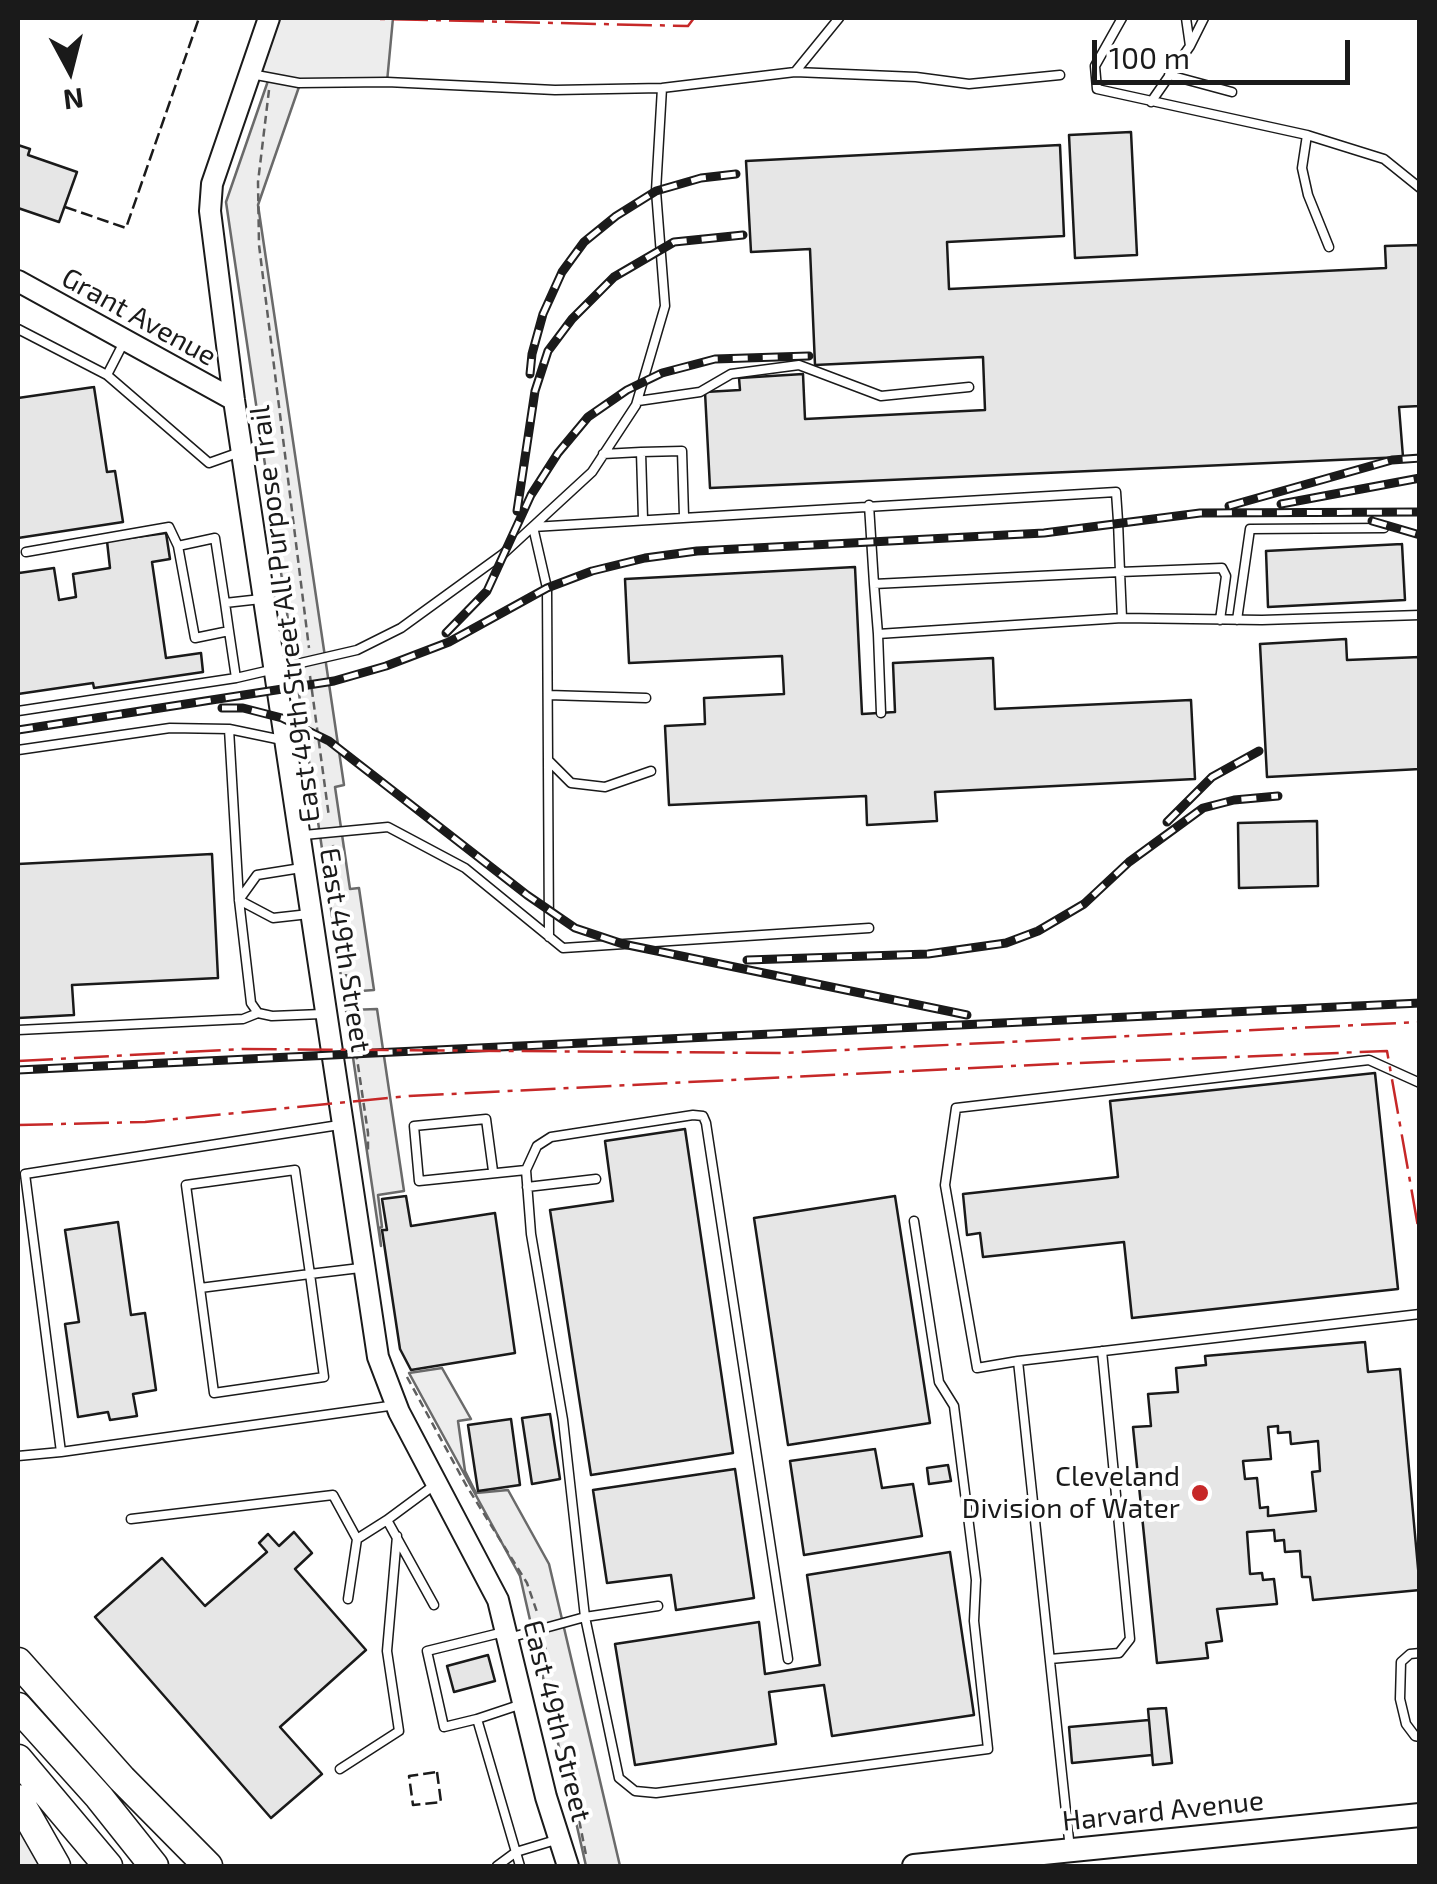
<!DOCTYPE html>
<html>
<head>
<meta charset="utf-8">
<style>
  body { margin:0 }
  #map { position:relative; width:1437px; height:1884px; overflow:hidden; background:#fff; font-family:"Exo 2",sans-serif }
  canvas { display:block }
  .frame { position:absolute; inset:0; border:20px solid #1a1a1a; pointer-events:none }
  .north { position:absolute; left:20px; top:20px; width:100px; height:100px; -webkit-text-stroke:8px #fff; paint-order:stroke; rotate:173deg; font-size:28px; font-weight:700; line-height:40px; text-align:center; color:#1a1a1a }
  .north::after { content:''; display:block; margin:auto; width:35px; height:45px; background:#1a1a1a; clip-path:polygon(50% 0,100% 100%,50% 72%,0 100%) }
  .scale { position:absolute; left:1092px; top:40px; width:258px; height:45px; box-sizing:border-box; border:5px solid #1a1a1a; border-top:0; padding-left:12px; font-size:30px; line-height:35px; white-space:nowrap; color:#1a1a1a; -webkit-text-stroke:8px #fff; paint-order:stroke }
</style>
</head>
<body>
<div id="map">
<canvas width="1437" height="1884"></canvas>
<div class="frame"></div>
<div class="north">N</div>
<div class="scale">100 m</div>
</div>
<script>
const ctx = document.querySelector('canvas').getContext('2d');
ctx.lineJoin = 'round';
function paint(path, color) { ctx.fillStyle = color; ctx.fill(path, 'evenodd'); }
const shape = rows => new Path2D(rows.map(r => 'M' + r).join(''));
function trace(path, color, width, dash) { ctx.strokeStyle = color; ctx.lineWidth = width; ctx.lineCap = dash ? 'butt' : 'round'; ctx.setLineDash(dash || []); ctx.stroke(path); }
function label(font, color, halo, rows, align = 'center') {
  ctx.font = font + ' "Exo 2",sans-serif'; ctx.lineWidth = 8; ctx.setLineDash([]); ctx.textBaseline = 'middle'; ctx.strokeStyle = halo; ctx.fillStyle = color; for (const [text, x, y, turn = 0] of rows) {
    ctx.save(); ctx.translate(x, y); ctx.rotate((+turn || 0) * Math.PI / 180); ctx.textAlign = isNaN(turn) ? turn : align; if (halo) ctx.strokeText(text, 0, 0); ctx.fillText(text, 0, 0); ctx.restore();
  }
}
const built = shape([
  [265,18,393,18,387,82,300,84,258,205,344,785,335,787,350,889,359,888,374,990,347,992,350,1010,377,1009,404,1191,378,1195,382,1227,379,1228,381,1246,226,202,269,78,251,74,265,18],
  [442,1368,471,1419,458,1421,465,1471,476,1493,508,1490,549,1564,620,1866,586,1866,520,1576,409,1373,442,1368],
  [18,1799,56,1866,18,1866,18,1799]
]);
paint(built, '#ededed');
trace(built, '#6a6a6a', 2.5);
const building = shape([
  [1131,132,1137,255,1075,258,1069,135,1131,132],
  [18,145,30,149,28,155,77,172,59,222,18,208,18,145],
  [1060,145,1064,236,947,242,949,289,1386,268,1385,246,1420,245,1420,406,1399,407,1403,457,710,488,705,392,740,390,739,378,803,374,805,419,985,410,983,357,815,365,810,249,751,252,746,161,1060,145],
  [94,387,107,472,115,471,123,522,18,538,18,398,94,387],
  [166,533,170,559,152,562,166,658,201,653,203,672,94,688,93,683,18,694,18,562,19,573,54,568,59,600,76,597,73,574,110,568,107,541,166,533],
  [1402,544,1405,600,1268,607,1266,551,1402,544],
  [855,567,862,714,895,712,893,663,993,658,995,709,1191,700,1195,779,935,792,937,821,867,825,866,796,669,805,665,726,705,724,704,698,784,694,782,656,629,663,625,579,855,567],
  [1346,639,1347,660,1420,657,1420,769,1267,777,1260,644,1346,639],
  [1317,821,1318,886,1239,888,1238,823,1317,821],
  [212,854,218,978,72,985,74,1015,18,1018,18,864,212,854],
  [1375,1073,1398,1289,1132,1318,1124,1242,983,1257,980,1233,967,1235,963,1194,1118,1177,1110,1101,1375,1073],
  [685,1129,733,1453,591,1475,550,1210,613,1201,605,1141,685,1129],
  [406,1196,411,1226,495,1213,515,1353,411,1370,400,1349,382,1230,387,1230,382,1199,406,1196],
  [895,1196,930,1423,788,1445,754,1218,895,1196],
  [118,1222,131,1315,145,1313,156,1390,133,1394,137,1416,110,1420,108,1412,78,1417,65,1324,79,1322,65,1230,118,1222],
  [1365,1342,1368,1372,1400,1369,1420,1590,1313,1600,1310,1577,1302,1577,1300,1551,1285,1552,1284,1540,1275,1541,1274,1530,1247,1532,1250,1574,1262,1573,1263,1580,1274,1579,1277,1604,1217,1609,1222,1641,1206,1643,1208,1658,1157,1663,1133,1427,1151,1426,1148,1394,1178,1392,1176,1368,1206,1365,1205,1356,1365,1342],
  [1278,1426,1278,1433,1290,1432,1291,1444,1318,1441,1320,1471,1312,1472,1316,1511,1268,1516,1268,1507,1260,1508,1257,1478,1245,1479,1243,1461,1271,1459,1268,1427,1278,1426],
  [550,1414,560,1479,532,1484,522,1418,550,1414],
  [511,1419,520,1485,478,1491,468,1425,511,1419],
  [875,1449,882,1488,913,1484,922,1536,804,1555,790,1461,875,1449],
  [948,1465,951,1481,929,1484,927,1468,948,1465],
  [735,1469,754,1598,676,1610,671,1575,607,1583,593,1490,735,1469],
  [294,1532,312,1553,295,1569,366,1650,280,1727,322,1774,271,1818,95,1617,162,1558,205,1606,267,1552,259,1543,268,1534,279,1546,294,1532],
  [950,1552,974,1715,832,1736,824,1685,769,1692,776,1744,635,1765,615,1644,759,1622,765,1674,820,1665,807,1575,950,1552],
  [488,1655,495,1681,454,1692,447,1666,488,1655],
  [1166,1708,1172,1763,1153,1765,1148,1709,1166,1708],
  [1149,1720,1152,1755,1072,1763,1069,1727,1149,1720]
]);
paint(building, '#e6e6e6');
trace(building, '#1a1a1a', 2.5);
const service = shape([
  [1122,18,1095,66,1097,89,1307,135,1302,168,1308,195,1329,247],
  [1190,46,1204,18],
  [795,72,839,18],
  [251,74,299,83,387,82,555,90,662,88,795,72,916,77,969,84,1060,75],
  [1169,75,1232,92],
  [1151,102,1190,46,1186,18],
  [1307,135,1384,159,1420,188],
  [18,329,107,375],
  [125,340,107,375,209,463,240,452],
  [638,401,700,392,731,374,799,365,881,396,969,387],
  [641,452,682,451,684,516],
  [603,454,641,452,643,519],
  [869,505,874,584],
  [26,552,169,527,178,546],
  [225,603,261,599],
  [1122,618,1262,620,1420,615],
  [1237,620,1250,529,1384,528],
  [229,631,195,638,178,546,215,538,225,603,229,631,236,678],
  [878,634,881,713],
  [548,695,646,698],
  [18,711,236,678,357,650,401,628,503,554,592,472,636,405,665,306,656,191,662,88],
  [229,729,239,900,251,1003,258,1013,272,1016,322,1014],
  [18,750,170,728,229,729,282,740],
  [549,761,571,783,605,787,651,771],
  [304,835,388,827,465,868,563,948,869,928],
  [239,900,257,875,301,868],
  [239,900,273,918,309,914],
  [549,937,547,588,533,527,1116,492,1118,521,1120,572,1122,618,878,634,874,584,1120,572,1222,568,1226,576,1220,620],
  [18,1030,243,1019,258,1013],
  [339,1125,25,1174,61,1452,396,1405],
  [493,1171,486,1119,414,1126,419,1181,526,1170],
  [527,1187,596,1179],
  [200,1288,186,1185,295,1170,310,1274,324,1377,214,1393,200,1288,310,1274,360,1268],
  [1018,1361,977,1368,945,1185,956,1108,1369,1060,1420,1083],
  [18,1456,61,1452],
  [433,1486,387,1520,434,1605],
  [131,1519,333,1495,357,1539,387,1520],
  [348,1599,357,1539],
  [512,1637,585,1617,658,1606],
  [1420,1653,1410,1654,1401,1662,1400,1699,1406,1724,1415,1736,1420,1737],
  [788,1659,706,1123,703,1116,693,1115,551,1137,537,1146,526,1170,531,1234,563,1420,585,1617,619,1778,635,1791,656,1793,988,1749,974,1621,976,1580,954,1406,939,1382,914,1221],
  [1050,1659,1119,1653,1130,1639,1102,1351],
  [477,1719,444,1727,427,1651,504,1632],
  [340,1769,399,1731,387,1651,397,1536],
  [1070,1849,1018,1361,1420,1314],
  [497,1866,516,1852,559,1839],
  [520,1866,477,1719,522,1704]
]);
const tertiary = shape([
  [269,18,212,184,210,211,234,400,378,1357,399,1412,498,1600,546,1797,568,1866],
  [18,281,234,400]
]);
const secondary = shape([
  [914,1866,1420,1815]
]);
const motorway = shape([
  [18,1662,122,1779,208,1866],
  [18,1707,99,1797,154,1866],
  [18,1759,108,1866],
  [18,1799,56,1866]
]);
trace(service, '#1a1a1a', 11);
trace(tertiary, '#1a1a1a', 24);
trace(secondary, '#1a1a1a', 26);
trace(motorway, '#1a1a1a', 31);
trace(shape([
  [269,90,258,182,259,245,309,648],
  [310,676,329,817],
  [333,845,346,939,346,984,368,1133,368,1154],
  [407,1377,466,1485,527,1583,538,1615],
  [544,1642,586,1855]
]), '#5f5f5f', 2.5, [8, 5]);
trace(service, '#fff', 8);
trace(tertiary, '#fff', 20);
trace(secondary, '#fff', 22);
trace(motorway, '#fff', 28);
const rail = shape([
  [530,374,532,354,543,314,562,272,584,242,616,216,656,191,701,178,736,174],
  [1281,504,1420,478],
  [1229,506,1392,460,1420,458],
  [517,511,535,391,548,351,572,319,614,277,674,242,743,235],
  [1372,521,1420,535],
  [446,633,487,591,531,495,558,453,588,417,627,390,662,373,715,359,809,356],
  [222,708,243,708,282,718,329,741,527,895,575,928,623,944,967,1015],
  [18,730,334,681,386,666,449,642,547,588,592,571,645,558,697,551,1044,533,1200,513,1420,512],
  [1167,822,1212,777,1259,751],
  [747,960,928,954,1006,943,1038,931,1084,904,1129,862,1203,808,1234,800,1278,796],
  [18,1070,1420,1003]
]);
trace(rail, '#1a1a1a', 9);
trace(rail, '#fff', 5, [15]);
trace(shape([
  [65,207,126,228,199,18],
  [437,1772,441,1802,413,1805,409,1776,437,1772]
]), '#1a1a1a', 2.5, [12, 5]);
trace(shape([
  [337,18,688,26,694,18],
  [18,1061,242,1049,781,1053,1420,1022],
  [18,1125,145,1122,409,1096,1053,1064,1387,1051,1420,1238]
]), '#c62828', 2.5, [35, 8, 5, 8]);
for (const [x, y, r, color] of [
  [1200,1493,10,"#c62828"]
]) { const dot = new Path2D(); dot.arc(x, y, r, 0, 2 * Math.PI); ctx.fillStyle = color; ctx.fill(dot); trace(dot, '#fff', 4); }
label('28px', '#1a1a1a', '#fff', [
  ["Grant Avenue",139,317,29],
  ["East 49th Street All Purpose Trail",285,614,-97],
  ["East 49th Street",345,950,81],
  ["East 49th Street",557,1721,76],
  ["Harvard Avenue",1163,1811,-6]
]);
label('28px', '#1a1a1a', '#fff', [
  ["Cleveland",1180,1477],
  ["Division of Water",1180,1509]
], 'right');
</script>
</body>
</html>
